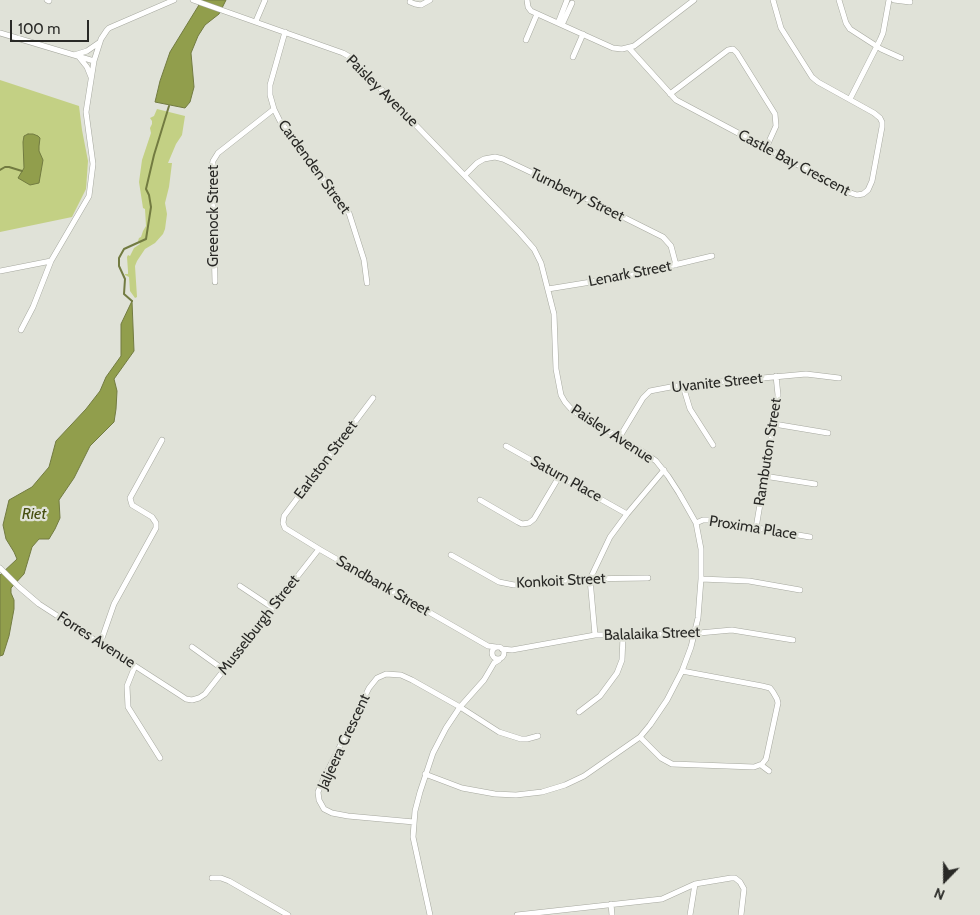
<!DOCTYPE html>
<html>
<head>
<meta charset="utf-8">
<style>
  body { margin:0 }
  #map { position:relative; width:980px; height:915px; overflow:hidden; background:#e0e2d8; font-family:Cabin,sans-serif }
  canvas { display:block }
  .north { position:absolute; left:920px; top:855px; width:50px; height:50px; -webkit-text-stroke:4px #e0e2d8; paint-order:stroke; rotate:202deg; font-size:14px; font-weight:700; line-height:20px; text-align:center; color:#292926 }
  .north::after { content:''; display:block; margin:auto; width:18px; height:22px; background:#292926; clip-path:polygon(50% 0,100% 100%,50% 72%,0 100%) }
  .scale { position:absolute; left:10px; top:20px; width:79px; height:22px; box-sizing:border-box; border:2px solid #292926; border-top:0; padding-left:6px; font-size:15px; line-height:18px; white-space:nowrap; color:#292926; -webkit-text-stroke:4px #e0e2d8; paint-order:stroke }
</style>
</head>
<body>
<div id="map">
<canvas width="980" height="915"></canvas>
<div class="north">N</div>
<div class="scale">100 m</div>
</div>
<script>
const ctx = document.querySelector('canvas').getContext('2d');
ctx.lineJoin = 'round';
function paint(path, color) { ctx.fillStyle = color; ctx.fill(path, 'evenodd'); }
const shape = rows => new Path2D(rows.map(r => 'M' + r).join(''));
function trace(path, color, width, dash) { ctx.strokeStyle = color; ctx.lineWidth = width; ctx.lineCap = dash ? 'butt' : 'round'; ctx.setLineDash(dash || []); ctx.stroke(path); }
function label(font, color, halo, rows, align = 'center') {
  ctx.font = font + ' Cabin,sans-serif'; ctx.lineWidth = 4.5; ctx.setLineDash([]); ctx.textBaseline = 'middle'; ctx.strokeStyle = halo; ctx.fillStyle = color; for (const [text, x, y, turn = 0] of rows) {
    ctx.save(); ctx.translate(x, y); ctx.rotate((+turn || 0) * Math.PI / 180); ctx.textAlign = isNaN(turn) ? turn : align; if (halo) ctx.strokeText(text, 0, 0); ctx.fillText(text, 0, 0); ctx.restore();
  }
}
paint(shape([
  [0,80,79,106,82,130,88,161,86,189,72,217,0,232],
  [157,109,185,116,182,135,176,144,168,163,172,163,169,187,165,203,167,214,165,229,163,234,155,243,145,249,137,261,135,266,137,297,135,298,130,291,129,277,125,275,125,274,128,274,128,271,127,257,128,255,130,256,134,248,140,244,138,241,139,238,141,237,143,231,146,226,145,209,143,208,139,182,142,160,151,133,150,128,152,124,152,121,150,118,154,116]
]), '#c3d084');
const water = shape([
  [202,0,226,0,219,14,205,25,198,36,191,53,194,87,190,102,185,108,155,102,160,81,170,52,202,0],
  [28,134,33,134,38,136,40,138,39,146,39,151,43,160,39,183,30,185,18,178,24,168,23,142,24,136,28,134],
  [132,301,134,351,114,379,117,391,116,409,114,422,90,446,74,478,59,500,60,518,55,529,49,539,39,539,32,547,24,574,11,588,11,593,14,600,14,609,9,636,3,655,0,656,0,575,17,559,14,552,6,539,3,525,9,500,32,487,49,467,56,441,86,409,100,391,106,377,121,356,121,324,132,301]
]);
paint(water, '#919e4c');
trace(water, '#727b41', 1);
trace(shape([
  [0,170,5,167,9,167,22,171],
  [132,301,124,294,125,279,119,266,119,258,124,249,146,239,151,207,149,195,146,189,154,155,169,106]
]), '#727b41', 2);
const street = shape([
  [47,0,49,1],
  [193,0,343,53,350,57,520,233,534,249,541,263,554,314,556,369,561,395,565,402,572,410,645,453,656,461,668,476,679,493,696,523,701,549,701,579,698,618,691,647,682,671,667,700,650,725,640,737,584,776,565,785,542,792,516,795,495,794,462,788,425,774],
  [527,0,528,7,531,11,613,48,622,49,634,46,694,0],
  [839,0,846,23,850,29,881,49,901,58],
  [894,0,910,2],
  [410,2,415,4,421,5,430,0],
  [256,21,265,0],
  [558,23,567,0],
  [562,25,572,3],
  [285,32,270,85,270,95,274,109,280,121,349,213,364,260,367,283],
  [0,33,94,61],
  [526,40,537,14],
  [629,48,676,100,851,193,857,195,863,194,868,190,872,181,882,127,882,122,880,118,874,113,818,82,812,77,781,28,773,0],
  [74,55,87,51,100,42],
  [79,57,87,67,91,77],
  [573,57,583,34],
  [670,94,728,50,733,49,737,53,775,114,776,126,766,148],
  [850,99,880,40,883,33,889,0],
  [465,175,477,163,484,159,495,157,503,159,579,195,663,237,671,246,676,265],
  [0,271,51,261],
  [215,282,212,167,213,161,218,153,274,109],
  [548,289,628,276,712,256],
  [21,330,33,307,51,261,89,196,93,164,86,112,94,61,101,39,107,30,109,28,174,0],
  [683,386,690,409,713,445],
  [373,398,284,516,283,523,285,528,319,549,488,646,496,647],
  [774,424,828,433],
  [619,438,643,398,650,391,655,390,676,386,806,374,839,378],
  [506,446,627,514],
  [764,476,815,484],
  [480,500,518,522,522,524,529,523,534,519,560,475],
  [696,523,703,520,710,520,810,537],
  [756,528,777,403,778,395,776,376],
  [451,555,499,582,514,585,579,579,648,578],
  [0,568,19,587,39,604,180,695,186,699,192,700,199,698,205,694,319,549],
  [701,579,749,581,800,590],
  [240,586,273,608],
  [595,635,590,579,610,537,627,514,664,470],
  [100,644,114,604,156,528,156,523,152,517,132,505,130,498,162,440],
  '492 653a6 6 0 1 1 12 0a6 6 0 1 1-12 0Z',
  [192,647,224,670],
  [502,649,512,650,595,635,688,634,732,630,793,640],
  [135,666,127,686,128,707,160,758],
  [579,712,600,696,617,673,622,660,623,636],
  [640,737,661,758,672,764,754,767,762,764,766,759,778,703,777,699,773,692,770,688,762,686,682,671],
  [761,765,769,771],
  [414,822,348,816,332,813,324,809,319,800,318,792,323,780,369,688,377,678,386,674,401,675,412,680,460,707,499,732,521,739,527,739,538,736],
  [212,878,221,878,229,881,288,915],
  [611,904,612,915],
  [430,915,413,837,415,811,420,792,433,753,446,728,460,707,484,680,494,663,499,660],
  [517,915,662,899,695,884,731,878,735,878,740,882,744,889,741,915],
  [690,915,695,884]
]);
trace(street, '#a6a89f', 6);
trace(street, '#fff', 5);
label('15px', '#292926', '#e0e2d8', [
  ["Paisley Avenue",382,91,45],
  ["Castle Bay Crescent",794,163,28],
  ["Cardenden Street",314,167,54],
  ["Turnberry Street",577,195,26],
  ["Greenock Street",214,216,-90],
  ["Lenark Street",630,274,-11],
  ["Uvanite Street",717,383,-6],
  ["Paisley Avenue",612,434,33],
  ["Rambuton Street",768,452,-81],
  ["Earlston Street",326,460,-53],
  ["Saturn Place",566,479,29],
  ["Proxima Place",753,528,9],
  ["Konkoit Street",561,581,-3],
  ["Sandbank Street",383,586,30],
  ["Musselburgh Street",259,625,-52],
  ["Balalaika Street",652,634,-2],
  ["Forres Avenue",96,640,33],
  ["Jaljeera Crescent",344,742,-65]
]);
label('italic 16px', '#464e10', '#e0e2d8', [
  ["Riet",34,514]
]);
</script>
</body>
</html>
